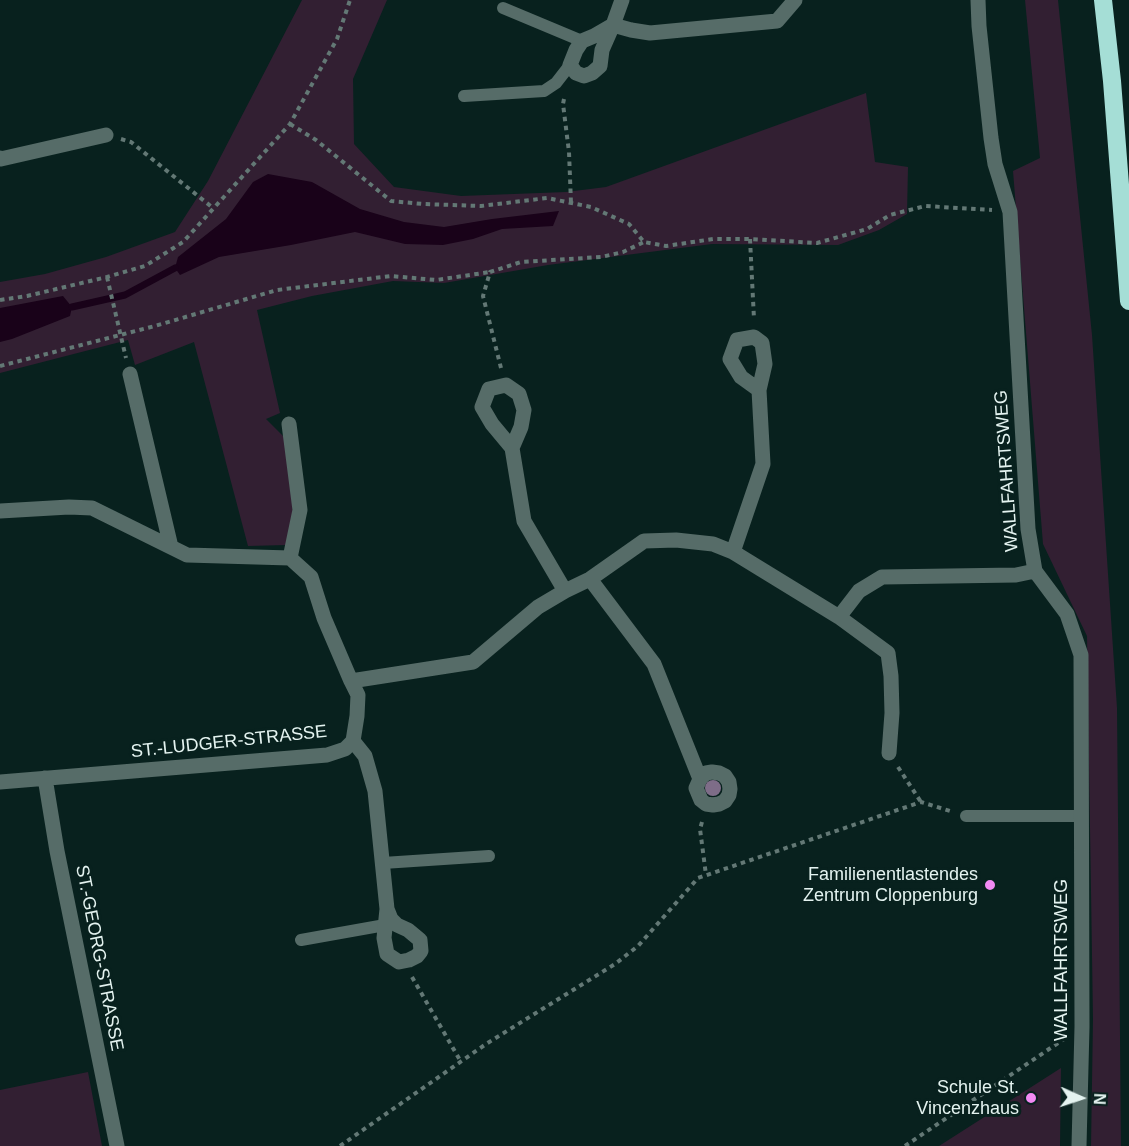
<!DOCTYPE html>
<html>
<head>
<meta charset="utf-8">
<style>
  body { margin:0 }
  #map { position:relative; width:1129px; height:1146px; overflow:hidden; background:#08211e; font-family:Arial,sans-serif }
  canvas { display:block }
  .north { position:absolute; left:1051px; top:1068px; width:60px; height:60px; -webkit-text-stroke:4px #08211e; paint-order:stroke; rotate:93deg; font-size:16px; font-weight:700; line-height:24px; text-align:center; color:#e4f3f0 }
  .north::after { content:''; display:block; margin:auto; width:21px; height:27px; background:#e4f3f0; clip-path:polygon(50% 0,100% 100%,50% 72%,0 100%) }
</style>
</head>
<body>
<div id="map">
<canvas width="1129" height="1146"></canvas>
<div class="north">N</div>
</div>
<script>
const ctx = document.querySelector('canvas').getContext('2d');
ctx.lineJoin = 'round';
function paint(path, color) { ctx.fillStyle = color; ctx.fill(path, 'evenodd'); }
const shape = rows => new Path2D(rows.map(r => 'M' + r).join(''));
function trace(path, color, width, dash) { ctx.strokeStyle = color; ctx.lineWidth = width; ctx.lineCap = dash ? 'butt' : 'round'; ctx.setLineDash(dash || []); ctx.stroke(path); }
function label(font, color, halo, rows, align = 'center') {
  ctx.font = font + ' Arial,sans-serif'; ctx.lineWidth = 6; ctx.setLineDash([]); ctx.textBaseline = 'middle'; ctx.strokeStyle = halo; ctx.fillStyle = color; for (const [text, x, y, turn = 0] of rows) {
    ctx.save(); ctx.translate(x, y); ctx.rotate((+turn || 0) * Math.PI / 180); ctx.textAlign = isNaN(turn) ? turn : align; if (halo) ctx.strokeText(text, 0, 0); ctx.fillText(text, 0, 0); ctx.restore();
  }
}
paint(shape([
  [302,0,387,0,353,79,354,144,394,187,461,196,566,192,606,187,866,93,875,162,908,167,907,214,879,230,838,245,712,244,548,265,444,283,393,281,312,296,257,310,280,413,266,419,285,438,293,511,286,545,248,546,194,342,135,365,128,340,0,373,0,282,45,274,106,257,175,232,208,181],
  [1025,0,1058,0,1092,335,1117,708,1121,1146,1091,1146,1093,1019,1087,636,1043,544,1013,171,1040,158],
  [1061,1068,1060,1146,939,1146],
  [88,1072,102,1146,0,1146,0,1090]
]), '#321f32');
paint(shape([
  [268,174,312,182,360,209,404,222,444,227,492,219,559,211,553,226,502,229,473,239,443,245,405,244,355,232,291,245,219,257,180,275,175,268,178,257,226,219,253,182],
  [63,296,72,307,70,316,12,339,0,342,0,308]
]), '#190219');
trace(shape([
  [72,307,125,295,175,268]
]), '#190219', 7);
trace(shape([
  [564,99,563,104,569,152,571,203],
  [290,124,316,140,391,201,423,204,481,206,547,198,591,207,629,224,644,242,666,246,713,239,750,239,817,243,867,229,890,215,925,206,992,210],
  [121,139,131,142,213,208],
  [750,239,754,319],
  [107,277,126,358],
  [0,300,27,296,107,277,145,266,183,242,290,124,337,39,350,0],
  [0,366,155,326,277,290,391,276,436,280,490,272],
  [501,368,483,296,490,272,521,262,601,257,623,252,644,242],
  [898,767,921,802],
  [702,822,700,829,706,875],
  [412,977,461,1062],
  [340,1146,486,1044,615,964,638,946,698,878,921,802,950,811],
  [905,1146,1064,1039]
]), '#637875', 4, [4.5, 4.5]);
trace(shape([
  [503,8,582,41],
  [464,96,544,91,556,83,570,65],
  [966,816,1081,816],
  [383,863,489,856],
  [301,940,385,925]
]), '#566c68', 12);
trace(shape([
  [622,0,613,25,602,50,600,66,592,73,584,76,576,73,570,65,576,50,582,41,594,36,613,25,631,30,650,33,777,21,795,0],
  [978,0,979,26,991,138,995,164,1010,212,1028,529,1035,571,1067,614,1081,655,1082,1027,1079,1146],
  [0,158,1,159,106,135],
  [130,374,171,547],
  [289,424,300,510,290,558,311,577,324,618,351,681],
  [512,448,492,424,482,407,489,389,506,385,519,394,524,410,521,427,512,448,524,521,565,591],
  [0,511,69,507,92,508,187,555,290,558],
  [733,552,763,464,759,390,765,364,762,343,754,337,737,340,730,359,741,377,759,390],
  [590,579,654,664,700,779,696,788,701,800,706,804,713,805,719,804,725,801,729,795,730,789,729,782,725,776,719,773,712,772,706,773,700,779],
  [839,617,888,653,891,676,892,713,889,753],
  [353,741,365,756,375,791,387,909,384,938,387,954,399,962,409,960,417,956,421,951,420,940,408,930,397,925,391,919,387,909],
  [45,778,57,851,117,1146],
  [0,782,327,755,345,749,353,741,357,716,358,695,351,681,473,662,538,607,565,591,590,579,644,541,676,540,713,544,733,552,839,617,859,591,882,577,1016,575,1035,571]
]), '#566c68', 15);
trace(shape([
  [1103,0,1112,81,1129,301]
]), '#a5ded6', 18);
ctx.fillStyle = '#7e6d88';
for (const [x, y] of [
  [713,788]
]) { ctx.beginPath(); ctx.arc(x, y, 8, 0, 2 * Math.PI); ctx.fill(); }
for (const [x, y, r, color] of [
  [990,885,6,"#f28af3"],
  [1031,1098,6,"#f28af3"]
]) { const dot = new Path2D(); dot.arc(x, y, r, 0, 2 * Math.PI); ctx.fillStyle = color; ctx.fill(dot); trace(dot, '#08211e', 2); }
label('18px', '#e4f3f0', '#08211e', [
  ["WALLFAHRTSWEG",1007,471,-94],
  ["ST.-LUDGER-STRASSE",229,742,-6],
  ["ST.-GEORG-STRASSE",99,958,79],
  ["WALLFAHRTSWEG",1062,960,-90]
]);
label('18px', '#e4f3f0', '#08211e', [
  ["Familienentlastendes",978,875],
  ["Zentrum Cloppenburg",978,896],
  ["Schule St.",1019,1088],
  ["Vincenzhaus",1019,1109]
], 'right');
</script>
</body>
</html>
